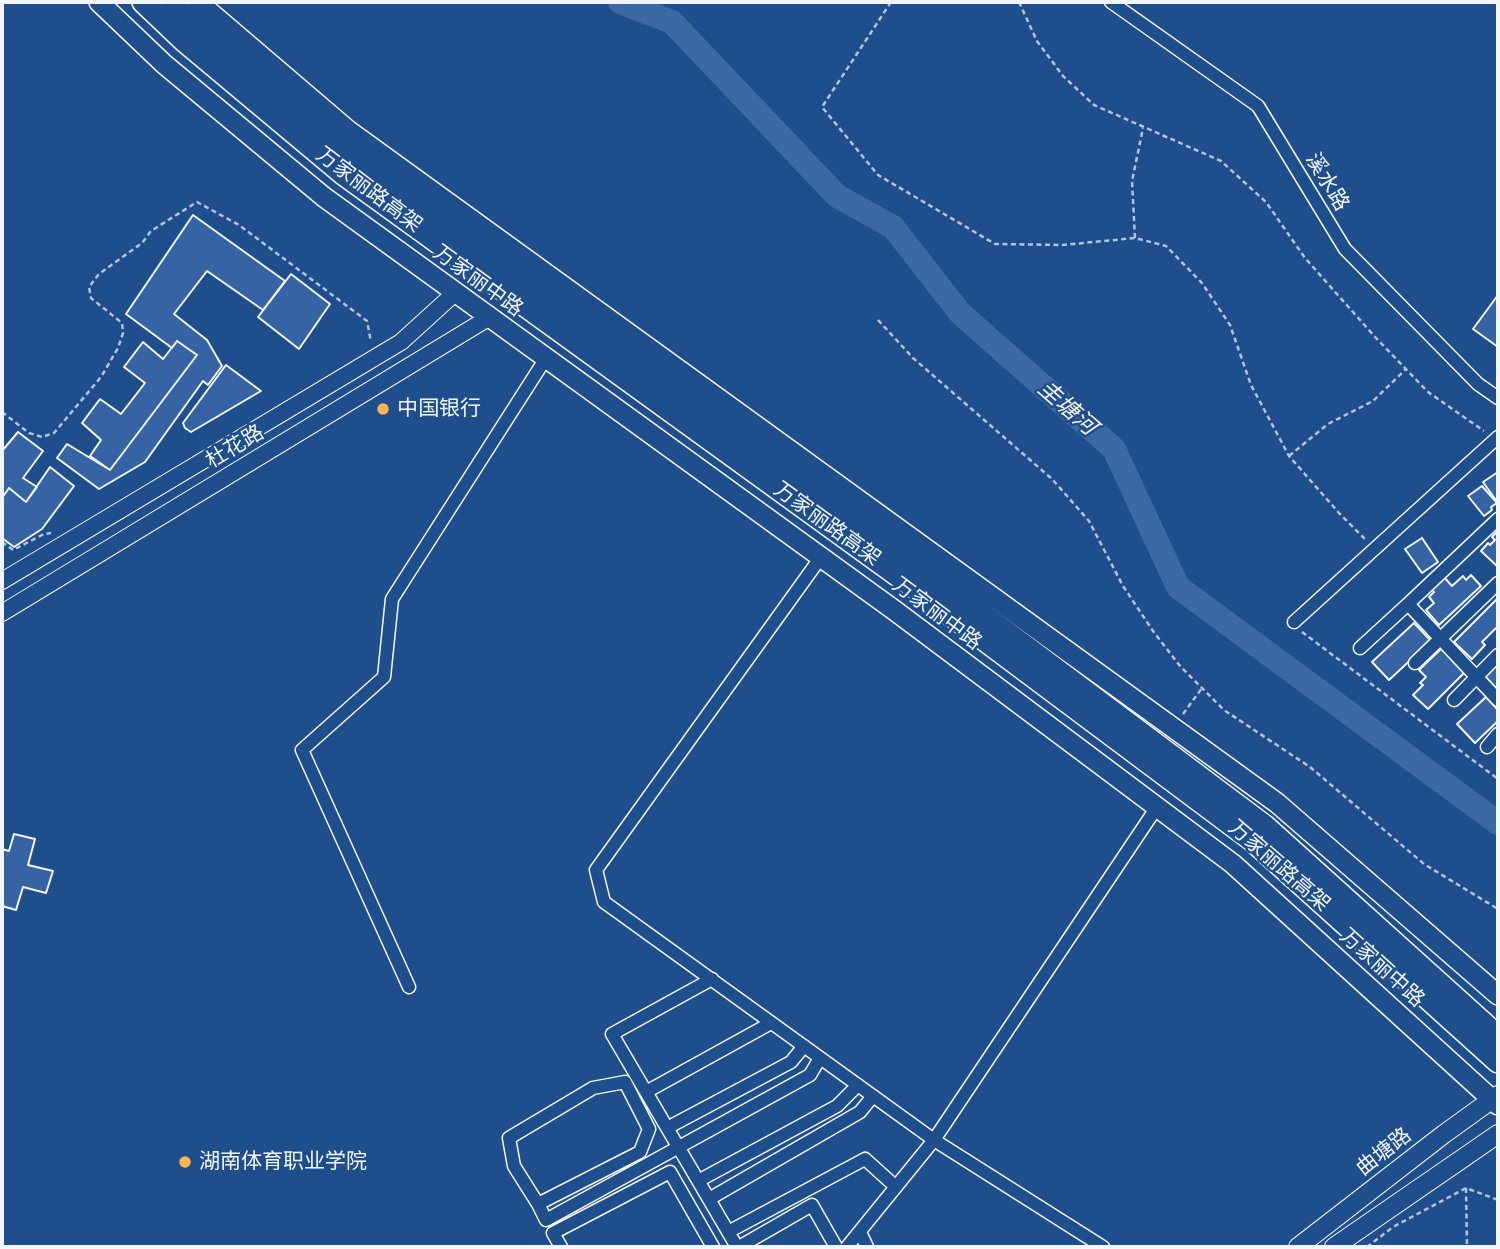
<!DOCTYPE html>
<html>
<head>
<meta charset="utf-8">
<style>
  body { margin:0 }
  #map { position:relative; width:1500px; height:1249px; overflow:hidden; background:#1f4e8c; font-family:"Work Sans",sans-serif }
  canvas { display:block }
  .frame { position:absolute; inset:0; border:4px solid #f2f6ff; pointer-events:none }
</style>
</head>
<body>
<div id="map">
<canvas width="1500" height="1249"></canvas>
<div class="frame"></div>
</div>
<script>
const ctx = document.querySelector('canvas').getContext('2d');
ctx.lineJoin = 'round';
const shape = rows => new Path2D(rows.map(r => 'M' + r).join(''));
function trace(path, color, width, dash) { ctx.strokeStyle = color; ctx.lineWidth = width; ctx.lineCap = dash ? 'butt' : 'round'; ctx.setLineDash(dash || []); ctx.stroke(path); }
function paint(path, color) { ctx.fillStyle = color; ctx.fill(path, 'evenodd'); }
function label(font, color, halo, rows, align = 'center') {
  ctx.font = font + ' "Work Sans","Noto Sans SC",sans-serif'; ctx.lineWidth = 5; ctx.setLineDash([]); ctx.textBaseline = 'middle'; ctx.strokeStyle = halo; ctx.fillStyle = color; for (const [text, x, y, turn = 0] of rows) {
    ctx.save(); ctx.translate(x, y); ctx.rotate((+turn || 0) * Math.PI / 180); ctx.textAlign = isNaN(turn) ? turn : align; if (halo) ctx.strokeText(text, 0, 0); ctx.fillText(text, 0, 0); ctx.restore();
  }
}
trace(shape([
  [620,2,672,22,837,196,893,227,960,313,1114,449,1178,587,1498,823]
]), '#3b69a3', 24);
const building = shape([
  [193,215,285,281,263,310,207,271,174,314,207,340,222,366,208,385,203,381,145,462,99,489,57,458,67,444,110,470,197,355,177,341,172,348,126,314,193,215],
  [291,274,330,304,299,349,258,317,291,274],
  [1498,295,1498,347,1473,329,1498,295],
  [177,341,197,355,110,470,90,456,101,440,82,423,100,399,121,414,145,383,124,367,143,342,163,359,177,341],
  [226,365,261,391,191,432,185,428,183,423,226,365],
  [18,432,43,451,23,478,37,487,26,502,9,488,2,498,2,451,18,432],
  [50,467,74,486,42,529,14,547,2,538,2,498,9,488,26,502,50,467],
  [1498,472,1498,503,1483,482,1498,472],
  [1482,486,1497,503,1491,507,1492,510,1484,516,1468,496,1482,486],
  [1498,531,1498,567,1481,551,1488,543,1490,545,1495,540,1492,537,1498,531],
  [1422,538,1438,562,1422,573,1405,549,1422,538],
  [1471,575,1481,586,1439,625,1426,610,1434,603,1429,597,1434,592,1431,589,1444,577,1452,586,1463,576,1466,580,1471,575],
  [1498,598,1498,626,1482,642,1485,645,1472,659,1454,642,1498,598],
  [1414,623,1431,641,1389,680,1372,662,1414,623],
  [1444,646,1467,670,1428,709,1413,695,1423,685,1420,683,1426,677,1419,670,1444,646],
  [1498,663,1498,690,1485,676,1498,663],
  [1486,697,1498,710,1498,721,1475,743,1457,724,1486,697],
  [14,834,35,839,28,865,53,871,46,893,23,887,16,910,2,906,2,849,9,851,14,834]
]);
paint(building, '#3563a3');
trace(building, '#f2f6ff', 2);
const minor = shape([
  [1111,2,1258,106,1345,249,1478,384,1498,398],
  [1498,519,1408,604,1498,700],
  [821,557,596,870,604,902,934,1140,847,1247],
  [1294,622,1498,437],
  [1360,648,1408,604],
  [1415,663,1498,583],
  [1454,700,1498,655],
  [1487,747,1498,734],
  [712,979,612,1034,737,1247],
  [409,987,302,750,384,677,392,599,546,358],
  [646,1092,771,1023],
  [667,1128,791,1062,804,1046],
  [698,1181,837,1106,858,1085],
  [709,1199,860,1112,873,1096],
  [538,1204,514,1166,509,1138,593,1088,625,1082,649,1129,640,1152,538,1204,546,1220,810,1075,820,1058],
  [728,1232,865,1159,896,1187],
  [860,1232,867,1247],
  [561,1247,553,1233,670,1172,713,1247],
  [739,1247,812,1205,836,1247],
  [1103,1247,934,1140,1157,807]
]);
const tertiary = shape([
  [2,581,401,342,456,292],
  [2,613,490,317]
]);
const secondary = shape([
  [1298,1247,1444,1134,1498,1095],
  [1334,1247,1498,1134]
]);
const primary = shape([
  [99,2,164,64,324,197,894,610,1233,864,1498,1105],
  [198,2,349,131,1277,803,1498,995]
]);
const trunk = shape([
  [143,2,184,41,343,174,912,586,1253,841,1498,1062],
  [171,2,197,27,355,158,924,570,1265,826,1498,1036]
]);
trace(minor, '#f2f6ff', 15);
trace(tertiary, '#f2f6ff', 18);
trace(secondary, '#f2f6ff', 20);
trace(primary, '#f2f6ff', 22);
trace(trunk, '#f2f6ff', 24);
trace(shape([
  [891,2,822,107,878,175,995,244,1062,245,1135,238,1166,246,1202,283,1230,325,1251,385,1289,456,1339,513,1365,539],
  [1019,2,1037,41,1063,76,1094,105,1221,161,1266,202,1305,258,1376,338,1428,392,1484,431],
  [1135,238,1132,181,1143,128],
  [878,320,913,358,1052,479,1089,521,1123,586,1153,631,1180,666,1224,710,1310,767,1424,864,1498,909],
  [2,412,29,433,42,437,54,433,101,377,118,348,123,333,122,323,91,298,89,287,99,274,142,243,151,231,197,202,239,225,367,321,371,342],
  [1289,456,1328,424,1373,401,1406,369],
  [2,542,13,550,44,534,51,533],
  [1302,632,1498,779],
  [1183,714,1202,688],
  [1466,1188,1467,1247],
  [1367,1247,1393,1227,1466,1188,1498,1200]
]), '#b3c4dc', 2.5, [5, 3.5]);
trace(minor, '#1f4e8c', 12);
trace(tertiary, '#1f4e8c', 16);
trace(secondary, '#1f4e8c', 18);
trace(primary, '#1f4e8c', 19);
trace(trunk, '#1f4e8c', 21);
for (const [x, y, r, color] of [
  [383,409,7,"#ffb74d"],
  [185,1162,7,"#ffb74d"]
]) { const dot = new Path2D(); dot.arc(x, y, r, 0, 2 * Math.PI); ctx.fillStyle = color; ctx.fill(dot); trace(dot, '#1f4e8c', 2.5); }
label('21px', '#f2f6ff', '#1f4e8c', [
  ["溪水路",1327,182,59],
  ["万家丽路高架",369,190,37],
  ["万家丽中路",478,281,36],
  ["杜花路",235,447,-31],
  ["万家丽路高架",827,524,36],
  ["万家丽中路",937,614,37],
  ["万家丽路高架",1279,866,41],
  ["万家丽中路",1382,968,42],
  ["曲塘路",1384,1152,-38]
]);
label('21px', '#f2f6ff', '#1f4e8c', [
  ["中国银行",397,409],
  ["湖南体育职业学院",199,1162]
], 'left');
label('italic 23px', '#f2f6ff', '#1f4e8c', [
  ["圭塘河",1067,408,41]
]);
</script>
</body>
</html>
